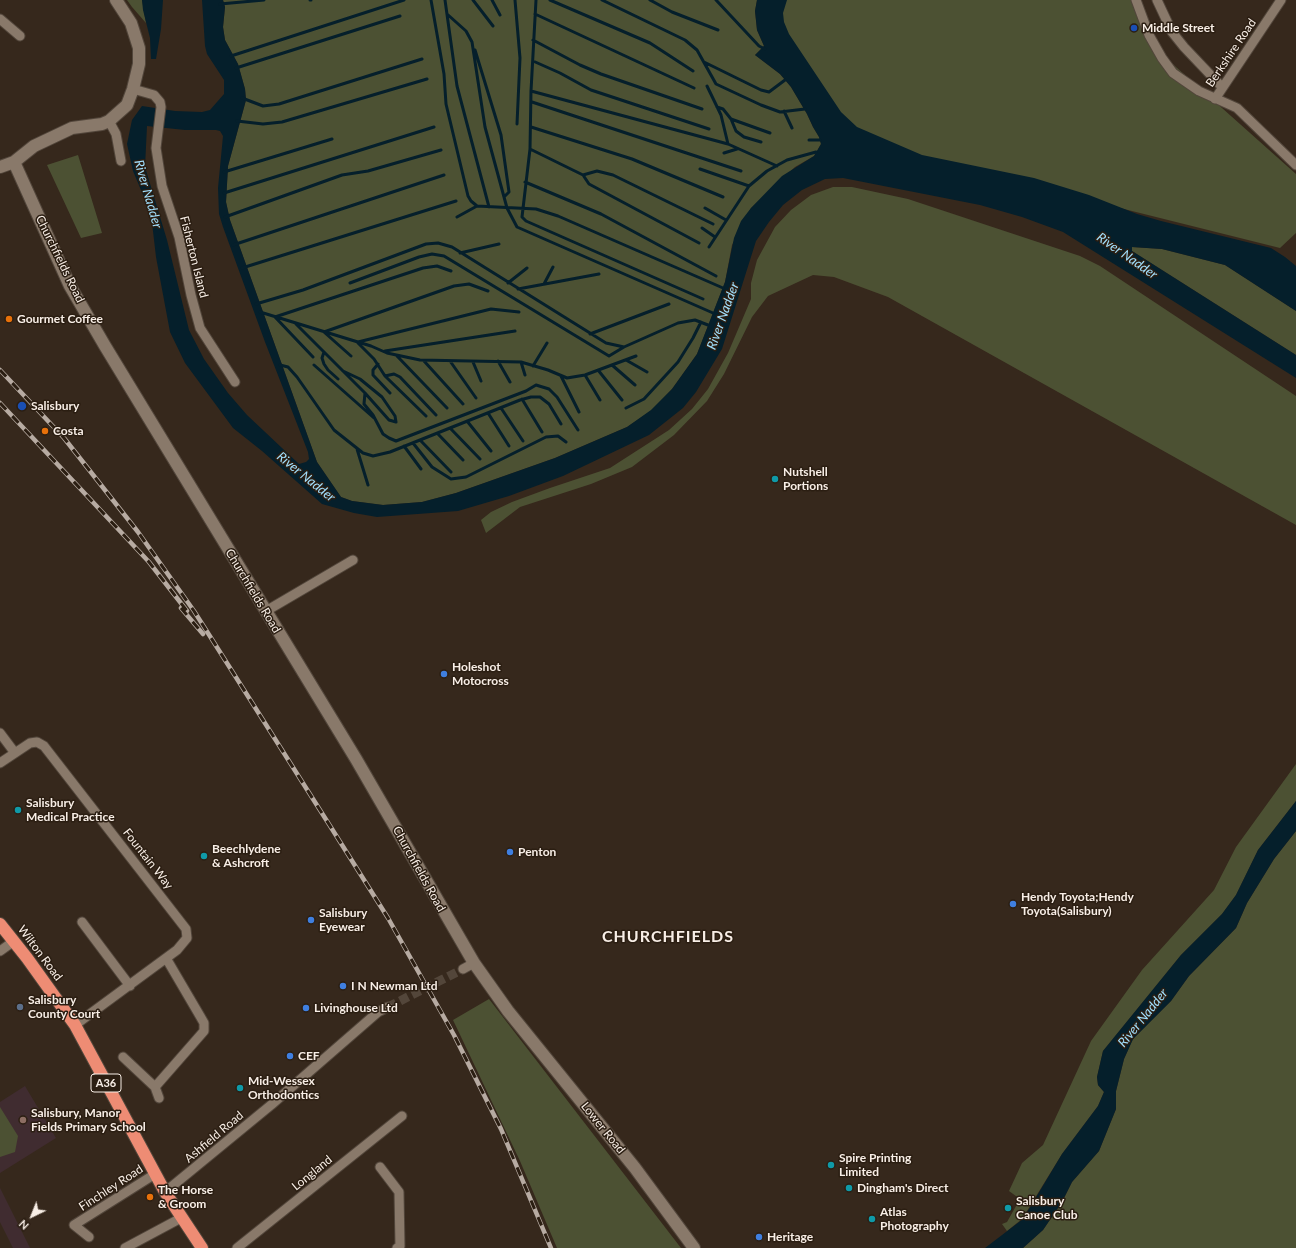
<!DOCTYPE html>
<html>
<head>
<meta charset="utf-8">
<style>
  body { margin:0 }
  #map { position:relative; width:1296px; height:1248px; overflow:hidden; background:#36281c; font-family:Lato,sans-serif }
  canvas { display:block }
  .north { position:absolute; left:12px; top:1196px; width:40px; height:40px; -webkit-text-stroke:3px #2b1e12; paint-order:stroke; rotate:223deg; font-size:11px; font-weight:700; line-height:16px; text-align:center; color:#f8eee6 }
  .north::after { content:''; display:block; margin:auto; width:14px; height:18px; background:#f8eee6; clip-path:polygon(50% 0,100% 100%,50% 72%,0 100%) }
</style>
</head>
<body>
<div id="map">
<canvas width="1296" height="1248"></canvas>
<div class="north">N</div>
</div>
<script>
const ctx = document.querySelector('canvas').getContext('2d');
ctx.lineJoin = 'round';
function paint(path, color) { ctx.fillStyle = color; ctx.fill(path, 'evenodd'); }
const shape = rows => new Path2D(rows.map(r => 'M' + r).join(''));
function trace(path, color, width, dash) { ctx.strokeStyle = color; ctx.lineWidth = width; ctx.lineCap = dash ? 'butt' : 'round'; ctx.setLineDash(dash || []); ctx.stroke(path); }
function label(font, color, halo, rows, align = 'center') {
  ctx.font = font + ' Lato,sans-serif'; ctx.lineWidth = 3; ctx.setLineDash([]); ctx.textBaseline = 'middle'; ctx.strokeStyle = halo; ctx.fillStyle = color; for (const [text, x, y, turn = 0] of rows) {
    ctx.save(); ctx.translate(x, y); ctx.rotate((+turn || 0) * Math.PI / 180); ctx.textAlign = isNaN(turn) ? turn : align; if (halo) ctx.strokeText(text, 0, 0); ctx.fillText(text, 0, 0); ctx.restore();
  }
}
paint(shape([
  [25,1086,56,1138,0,1173,0,1102],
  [0,1188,30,1248,13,1248,0,1222]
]), '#402c30');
paint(shape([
  [127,0,142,0,146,23,132,7],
  [223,0,757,0,755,11,757,30,764,46,755,55,780,74,791,87,807,114,813,127,819,137,821,144,814,156,795,167,751,208,732,245,725,282,697,354,672,389,651,411,627,427,555,458,456,493,422,502,383,505,352,501,341,497,317,462,230,220,226,202,228,166,246,100,245,89,238,64,225,40,223,27,225,7],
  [773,0,1134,0,1157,50,1296,174,1296,233,1280,248,852,141,786,43],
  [78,155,102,233,81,238,47,165],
  [833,187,852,187,908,199,1080,256,1100,266,1296,396,1296,525,888,297,834,277,813,275,768,296,752,317,724,374,707,401,674,435,632,467,591,484,520,507,486,533,481,520,491,512,512,502,550,488,610,468,669,430,692,409,708,389,728,353,751,299,751,283,757,260,775,227,791,210,811,195],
  [1132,247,1162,249,1225,265,1296,311,1296,355,1132,251],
  [1296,764,1296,801,1258,850,1236,895,1222,914,1181,955,1103,1051,1097,1077,1098,1085,1104,1092,1098,1106,1062,1154,1022,1219,1007,1231,1002,1224,1007,1222,1020,1199,1009,1191,1022,1163,1043,1145,1091,1041,1142,970,1214,890,1236,847],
  [1296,831,1296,1248,1023,1248,1043,1230,1062,1202,1072,1182,1099,1151,1116,1109,1116,1091,1124,1059,1133,1039,1171,1001,1189,976,1236,928,1247,903,1274,859],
  [489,999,681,1248,557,1248,520,1161,453,1020],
  [0,1107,18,1136,15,1152,0,1157]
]), '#4c5133');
paint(shape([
  [142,0,163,0,161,29,156,59,151,59,150,38,143,10],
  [202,0,223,0,225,7,223,27,225,40,238,64,245,89,246,100,228,166,226,202,230,220,317,462,341,497,352,501,383,505,422,502,456,493,555,458,627,427,651,410,672,389,697,354,725,282,734,238,741,221,751,208,782,176,814,156,821,144,819,137,813,127,807,114,791,87,780,74,755,55,764,46,757,30,755,11,757,0,787,0,783,13,784,22,789,34,841,112,857,127,922,155,1034,178,1089,195,1137,214,1161,221,1271,248,1285,257,1296,266,1296,311,1225,265,1162,249,1132,247,1132,251,1296,355,1296,378,1063,232,1022,217,980,205,843,178,825,179,802,190,783,205,769,222,756,241,722,349,696,392,683,408,649,435,563,476,509,496,458,511,377,517,354,513,322,504,262,451,233,428,185,363,170,332,156,257,151,214,133,171,127,144,132,120,142,106,175,111,202,112,210,110,224,94,224,80,207,54,205,46],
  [147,126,185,130,216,130,220,131,223,136,218,188,219,214,223,227,265,342,308,452,309,459,306,462,299,464,247,415,228,393,204,359,189,330,167,240,145,167],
  [1296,801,1296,831,1274,859,1247,903,1236,928,1189,976,1171,1001,1133,1039,1124,1059,1116,1091,1116,1109,1099,1151,1072,1182,1062,1202,1043,1230,1023,1248,985,1248,1023,1219,1062,1154,1098,1106,1104,1092,1098,1085,1097,1077,1103,1051,1181,955,1222,914,1236,895,1258,850]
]), '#051f2b');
trace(shape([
  [310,0,311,0],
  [431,0,444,74,446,104,468,196,471,201,477,206,536,209,558,216,723,288],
  [445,0,457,86,489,207],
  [473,0,493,26],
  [492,0,500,15],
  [515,0,520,58,517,124],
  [536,0,531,91,530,149,522,217,526,221,703,299],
  [550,0,650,43,693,71],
  [602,0,685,40,697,50,716,84,761,105,780,112,805,109],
  [650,0,672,12,718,30],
  [716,0,759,46,765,49],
  [220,4,264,0],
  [447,14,466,31,472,42,485,127,507,208,517,227,713,313],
  [535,14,694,88],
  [533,40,580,65,601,74,702,109],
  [475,50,501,135,509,192,504,197],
  [231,56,404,0],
  [533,61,560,73,591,90,709,129],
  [704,62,761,90,769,92,785,80],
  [236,68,400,16],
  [707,86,721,115,728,144,777,166],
  [531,91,728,144],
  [242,98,263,106,279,104,422,59],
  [532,102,741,171],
  [717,107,723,109,731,119,736,131,744,137,761,142],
  [784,111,792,128],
  [731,119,770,133],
  [237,121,263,124,282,122,427,79],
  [531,127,632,159,723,197],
  [809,140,820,140],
  [530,149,583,175,589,184,699,243],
  [724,153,737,149],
  [700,169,749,186],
  [224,172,332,139],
  [583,175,597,171,613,175,713,224],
  [525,182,601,214,716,276],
  [224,193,434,127],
  [705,208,726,220],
  [225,217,342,175,368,171,441,150],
  [457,217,477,206],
  [702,228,715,237],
  [233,245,444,175],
  [709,247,749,186,767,171,787,160,816,152],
  [460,253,499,244],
  [242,268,456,201],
  [350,283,419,257,432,254,444,256,609,356,624,347],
  [508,283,527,268],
  [544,284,553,267],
  [518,289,599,274],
  [256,304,303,290,426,244,438,243,452,247,606,343,624,347,678,323,695,320,708,325],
  [260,312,371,346,387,353,420,360,521,362,548,370,567,378,585,375,636,356],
  [296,324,365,393,364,404,373,415,383,434,389,438,396,441,526,391,536,385,549,389,557,397,578,430],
  [590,334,669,304],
  [358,342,491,309,519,312],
  [358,343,374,359,385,376,394,374,400,377,436,415],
  [385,351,515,331],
  [324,352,322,358,324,364,328,370,338,379],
  [351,356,324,332,454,286,469,284,488,291],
  [397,356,447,408],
  [313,357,275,317,423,268,437,266,451,271],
  [626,360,647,372],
  [424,361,463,404],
  [450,361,476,398],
  [498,361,510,382],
  [473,362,481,381],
  [521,362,525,375],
  [378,364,373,370,373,375,390,393],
  [280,365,288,367,297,377,334,430,363,453,373,456,390,452,520,400,531,397,540,397,549,404,561,424],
  [314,365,374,418],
  [612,365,635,385],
  [533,366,547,343],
  [598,370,622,400],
  [343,371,360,379,382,397,395,416,396,422,389,420,365,393],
  [585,375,600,400],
  [385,376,426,416],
  [561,376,579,412],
  [522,399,542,432],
  [501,408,523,441],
  [626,408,644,399,678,362,693,338,701,322],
  [488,413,509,446],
  [467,421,491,451],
  [450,428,480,459],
  [437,433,463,460],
  [420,440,451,472],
  [413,443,432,467,451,479,466,477,546,437,558,436,566,442],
  [404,446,421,469],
  [357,449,368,485]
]), '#051f2b', 3);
trace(shape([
  [388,1007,463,969]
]), '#53463a', 9, [9, 4.5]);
const street = shape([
  [1136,0,1149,35,1162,58,1173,73,1199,91,1237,108,1296,165],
  [1157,0,1172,32,1184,47,1222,87],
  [0,19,20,36],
  [133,89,154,95,160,102,161,107,156,148,162,186,179,237,191,295,200,328,235,382],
  [1215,99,1281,0],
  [109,121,116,134,121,161],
  [266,611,353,560],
  [0,733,15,753],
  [0,763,30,743,37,742,44,746,186,929,187,938,177,950,75,1025],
  [82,922,130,986],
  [0,951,14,941],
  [463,969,474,963],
  [123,1057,155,1087],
  [159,1098,155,1087,204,1031,204,1023,200,1016,166,958],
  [380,1167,399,1192,400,1246,397,1248],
  [165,1192,271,1105,378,1012,388,1007],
  [89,1237,74,1225,155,1174],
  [125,1248,181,1218],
  [237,1248,402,1116]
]);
const secondary = shape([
  [14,162,70,286,105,346,356,759,474,963,508,1011,635,1168,694,1248],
  [0,167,14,162,34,146,72,128,102,124,109,121,127,105,133,89,139,64,139,48,131,23,116,0]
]);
const highway = shape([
  [0,924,27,958,75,1025,165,1192,202,1248]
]);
trace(street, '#52463b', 11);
trace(secondary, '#52463b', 14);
trace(highway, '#52463b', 14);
trace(street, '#89796a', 9);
trace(secondary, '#89796a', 12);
trace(highway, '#ee8c74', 12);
const rail = shape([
  [0,370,64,438,138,532,194,611,332,829,388,918,454,1035,501,1129,551,1248],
  [0,403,149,562,187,611],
  [181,608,203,634]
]);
trace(rail, '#b7aba2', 4.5);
trace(rail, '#2b1e12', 3, [9]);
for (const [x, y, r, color] of [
  [1134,28,4,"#1a4fb4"],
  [9,319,4,"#e8710a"],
  [22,406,5,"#1a4fb4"],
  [45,431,4,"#e8710a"],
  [775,479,4,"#0f9aa8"],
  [444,674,4,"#3f7fe0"],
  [18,810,4,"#0f9aa8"],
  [510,852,4,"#3f7fe0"],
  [204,856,4,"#0f9aa8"],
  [1013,904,4,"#3f7fe0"],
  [311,920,4,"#3f7fe0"],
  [343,986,4,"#3f7fe0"],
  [20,1007,4,"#5c6f8a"],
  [306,1008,4,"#3f7fe0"],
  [290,1056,4,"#3f7fe0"],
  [240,1088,4,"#0f9aa8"],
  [23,1120,4,"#8d6e63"],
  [831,1165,4,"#0f9aa8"],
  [849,1188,4,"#0f9aa8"],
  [150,1197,4,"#e8710a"],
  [1008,1208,4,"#0f9aa8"],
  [872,1219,4,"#0f9aa8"],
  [759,1237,4,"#3f7fe0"]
]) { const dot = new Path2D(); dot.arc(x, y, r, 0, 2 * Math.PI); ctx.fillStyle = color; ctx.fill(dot); trace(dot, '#2b1e12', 1.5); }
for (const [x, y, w] of [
  [106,1083,30]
]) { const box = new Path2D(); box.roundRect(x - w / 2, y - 9, w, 18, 3); ctx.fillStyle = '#2b1e12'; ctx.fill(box); trace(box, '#f8eee6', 1); }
label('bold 11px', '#f8eee6', null, [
  ["A36",106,1083]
]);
label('bold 12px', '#f8eee6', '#2b1e12', [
  ["Middle Street",1142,28],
  ["Gourmet Coffee",17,319],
  ["Salisbury",31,406],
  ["Costa",53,431],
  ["Nutshell",783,472],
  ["Portions",783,486],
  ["Holeshot",452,667],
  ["Motocross",452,681],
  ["Salisbury",26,803],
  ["Medical Practice",26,817],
  ["Beechlydene",212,849],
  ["& Ashcroft",212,863],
  ["Penton",518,852],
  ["Hendy Toyota;Hendy",1021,897],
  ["Toyota(Salisbury)",1021,911],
  ["Salisbury",319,913],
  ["Eyewear",319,927],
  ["I N Newman Ltd",351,986],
  ["Salisbury",28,1000],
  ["County Court",28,1014],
  ["Livinghouse Ltd",314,1008],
  ["CEF",298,1056],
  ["Mid-Wessex",248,1081],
  ["Orthodontics",248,1095],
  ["Salisbury, Manor",31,1113],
  ["Fields Primary School",31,1127],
  ["Spire Printing",839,1158],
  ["Limited",839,1172],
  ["Dingham's Direct",857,1188],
  ["The Horse",158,1190],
  ["& Groom",158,1204],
  ["Salisbury",1016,1201],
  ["Canoe Club",1016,1215],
  ["Atlas",880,1212],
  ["Photography",880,1226],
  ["Heritage",767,1237]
], 'left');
label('12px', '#f8eee6', '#2b1e12', [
  ["Berkshire Road",1231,53,-56],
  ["Fisherton Island",194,257,76],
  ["Churchfields Road",60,259,64],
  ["Churchfields Road",253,591,59],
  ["Fountain Way",148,859,52],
  ["Churchfields Road",419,869,61],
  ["Wilton Road",40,953,53],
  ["Lower Road",603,1128,51],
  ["Ashfield Road",214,1137,-40],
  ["Longland",312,1173,-39],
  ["Finchley Road",111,1188,-33]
]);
label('italic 13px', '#a2e0fe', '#2b1e12', [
  ["River Nadder",148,194,74],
  ["River Nadder",1127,256,35],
  ["River Nadder",723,316,-70],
  ["River Nadder",306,477,39],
  ["River Nadder",1143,1018,-51]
]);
ctx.letterSpacing = '1px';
label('bold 16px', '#f8eee6', '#2b1e12', [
  ["CHURCHFIELDS",668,937]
]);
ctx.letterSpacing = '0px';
</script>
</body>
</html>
